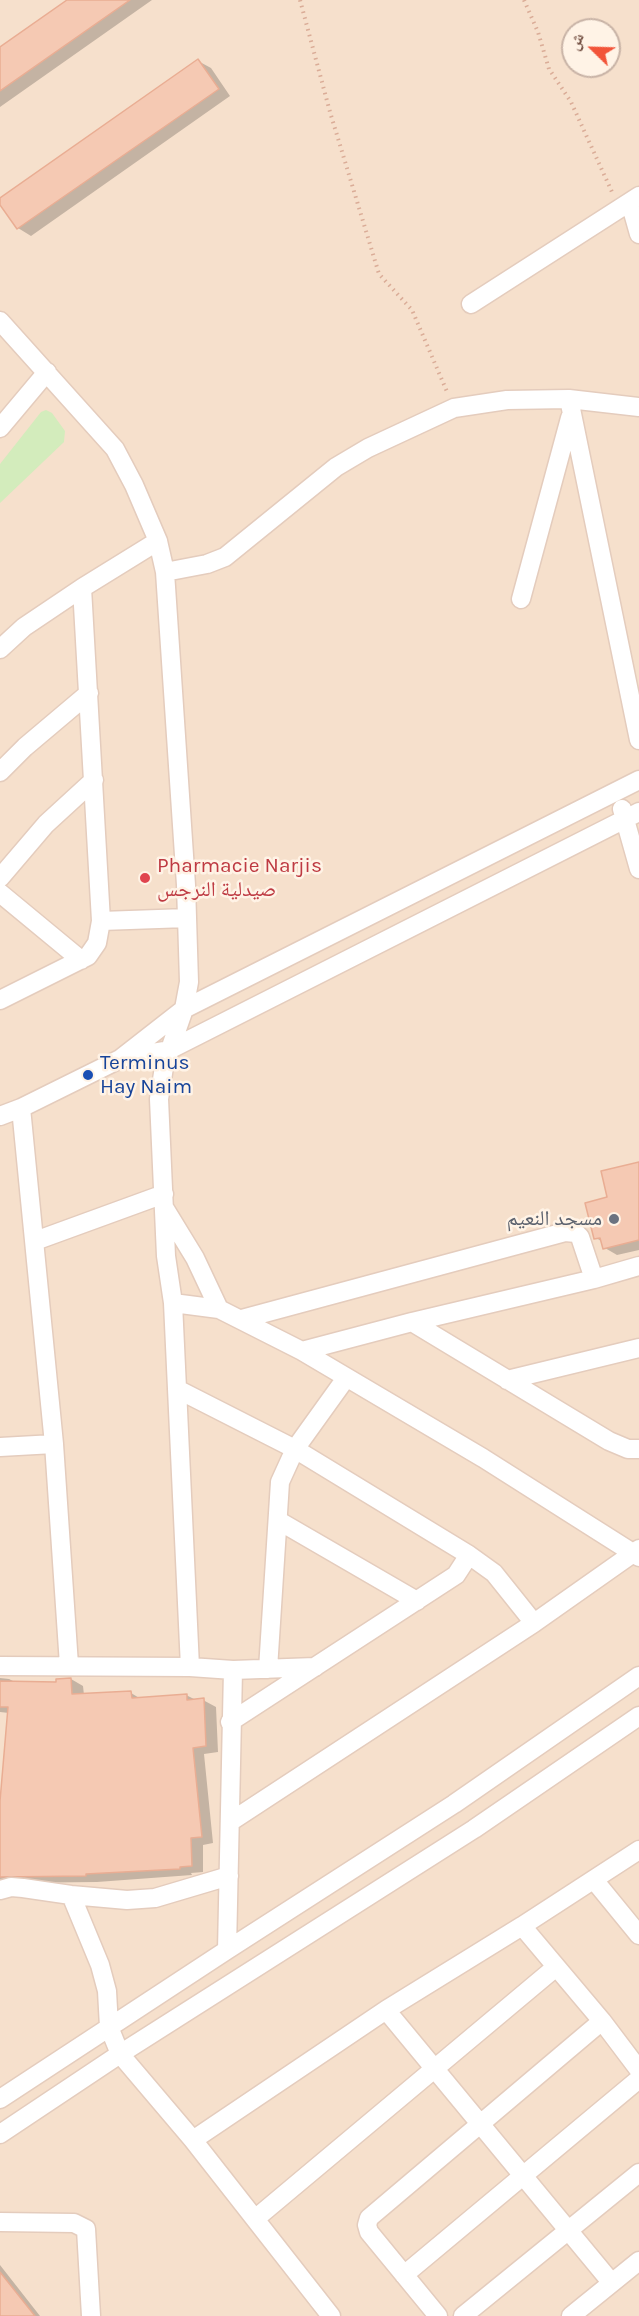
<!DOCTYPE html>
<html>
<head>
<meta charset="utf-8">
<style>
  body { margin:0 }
  #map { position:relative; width:639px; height:2316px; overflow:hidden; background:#feefde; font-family:Karla,"Noto Naskh Arabic",sans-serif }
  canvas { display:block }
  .north { position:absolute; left:561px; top:18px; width:60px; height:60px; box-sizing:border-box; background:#fff3e6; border:2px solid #c8b3a6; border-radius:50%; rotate:293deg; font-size:16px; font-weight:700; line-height:24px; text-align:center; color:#755245 }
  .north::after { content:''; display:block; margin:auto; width:21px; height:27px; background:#f25439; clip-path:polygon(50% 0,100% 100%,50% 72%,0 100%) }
</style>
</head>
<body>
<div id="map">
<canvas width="639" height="2316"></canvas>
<div class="north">ش</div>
</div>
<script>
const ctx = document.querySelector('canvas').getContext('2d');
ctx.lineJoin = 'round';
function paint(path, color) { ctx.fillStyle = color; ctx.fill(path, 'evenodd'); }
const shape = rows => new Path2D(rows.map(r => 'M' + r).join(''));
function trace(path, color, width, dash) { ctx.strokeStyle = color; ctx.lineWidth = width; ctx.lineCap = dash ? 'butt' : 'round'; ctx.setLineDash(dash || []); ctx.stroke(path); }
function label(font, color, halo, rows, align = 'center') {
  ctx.font = font + ' Karla,"Noto Naskh Arabic",sans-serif'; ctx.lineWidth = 5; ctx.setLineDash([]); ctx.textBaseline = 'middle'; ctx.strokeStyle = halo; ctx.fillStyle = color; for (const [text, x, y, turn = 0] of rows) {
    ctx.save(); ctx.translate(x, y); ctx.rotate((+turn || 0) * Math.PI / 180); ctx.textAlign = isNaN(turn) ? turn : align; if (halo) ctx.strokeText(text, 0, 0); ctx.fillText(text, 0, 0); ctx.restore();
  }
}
paint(shape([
  [0,0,639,0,639,2316,0,2316],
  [573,30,609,30,609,66,573,66]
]), '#f6e0cc');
paint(shape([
  [46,410,52,413,65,431,64,442,0,503,0,464,41,412]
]), '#d3ecbc');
paint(shape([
  [70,0,152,0,0,107,0,49],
  [198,61,211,68,230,96,31,236,18,228,0,200],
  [639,1167,639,1250,617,1255,605,1248,603,1242,596,1238,609,1198],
  [0,1678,9,1679,15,1682,57,1683,71,1679,83,1686,84,1695,131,1693,141,1699,186,1695,196,1700,203,1700,216,1707,218,1752,204,1754,213,1843,203,1845,203,1872,191,1873,192,1875,97,1882,8,1883,0,1879,0,1820,9,1713,0,1712],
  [0,2265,40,2316,0,2316]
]), '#0003');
const building = shape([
  [67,0,130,0,0,91,0,47,67,0],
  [198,59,219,89,17,229,0,205,0,198,198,59],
  [639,1162,639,1240,603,1249,600,1238,594,1239,585,1203,607,1197,601,1171,639,1162],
  [71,1678,72,1694,131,1691,132,1698,187,1694,187,1700,204,1698,206,1746,193,1748,202,1837,191,1838,192,1866,180,1867,180,1869,86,1874,86,1876,0,1877,0,1801,8,1707,0,1707,0,1681,56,1682,56,1679,71,1678],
  [0,2272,35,2316,0,2316,0,2272]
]);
paint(building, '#f5c9b3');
trace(building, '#e9ad93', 1.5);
const street = shape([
  [630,202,639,234],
  [471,304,639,196],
  [0,321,115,449,134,485,158,541,165,572,186,885,189,982,184,1009,164,1067,159,1099,166,1256,173,1303,190,1667],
  [569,399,639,740],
  [0,428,47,372],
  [165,572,207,564,225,557,336,467,368,448,454,408,507,400,569,399,639,407],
  [82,588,101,921],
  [521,599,570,418],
  [0,649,24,627,82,588,158,541],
  [0,772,25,747,89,693],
  [622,809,639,869],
  [0,878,46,824,94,780],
  [0,893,81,960],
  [0,1000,88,956,97,943,101,921,187,918],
  [122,1058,169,1050,639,812],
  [21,1108,54,1444,69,1665],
  [0,1116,21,1108,120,1059,184,1009,639,780],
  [165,1209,195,1258,219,1309],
  [35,1241,164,1194],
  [173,1303,219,1309,302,1351,483,1458,639,1557],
  [242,1319,565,1232,576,1233,580,1237,594,1279],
  [412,1322,609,1441,628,1449,639,1449],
  [302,1351,412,1322,594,1279,639,1266],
  [507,1380,639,1348],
  [177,1389,295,1449,469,1555,494,1573,534,1623],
  [0,1447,54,1444],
  [279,1521,417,1601],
  [0,1666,190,1667,233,1670,315,1667],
  [268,1669,280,1482,295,1449,346,1378],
  [230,1722,456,1575,469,1555],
  [230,1822,534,1623,639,1549],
  [594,1880,639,1935],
  [0,1890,11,1887,23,1888,71,1895,127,1900,155,1898,229,1876],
  [71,1895,100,1965,107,1991,109,2027,120,2054,193,2140,331,2316],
  [522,1926,602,2021,639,2070],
  [227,1950,233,1670],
  [386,2010,611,2282],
  [0,2099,227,1950,454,1804,639,1676],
  [0,2134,120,2054,474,1829,639,1716],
  [193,2140,386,2010,522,1926,639,1850],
  [255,2219,556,1967],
  [0,2222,74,2223,86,2229,91,2316],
  [404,2275,639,2079],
  [438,2316,369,2232,367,2225,369,2218,602,2021],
  [463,2316,639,2173],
  [571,2316,639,2261]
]);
trace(street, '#e4ccbd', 21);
trace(shape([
  [300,0,330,112,379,274,412,310,448,394],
  [524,0,538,32,549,69,571,102,612,192]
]), '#daac97', 4, [1.5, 4.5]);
trace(street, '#fff', 18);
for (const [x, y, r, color] of [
  [145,878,6,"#e0444e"],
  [88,1075,6,"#1a4fb4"],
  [614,1219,6,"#6b7280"]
]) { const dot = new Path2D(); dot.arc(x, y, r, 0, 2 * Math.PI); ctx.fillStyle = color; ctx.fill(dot); trace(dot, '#fff3e6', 2); }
label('21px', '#be3a42', '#fff3e6', [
  ["Pharmacie Narjis",157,866],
  ["صيدلية النرجس",157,890]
], 'left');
label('21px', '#164399', '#fff3e6', [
  ["Terminus",100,1063],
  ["Hay Naim",100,1087]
], 'left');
label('21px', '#5b616d', '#fff3e6', [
  ["مسجد النعيم",602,1219]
], 'right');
</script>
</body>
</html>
